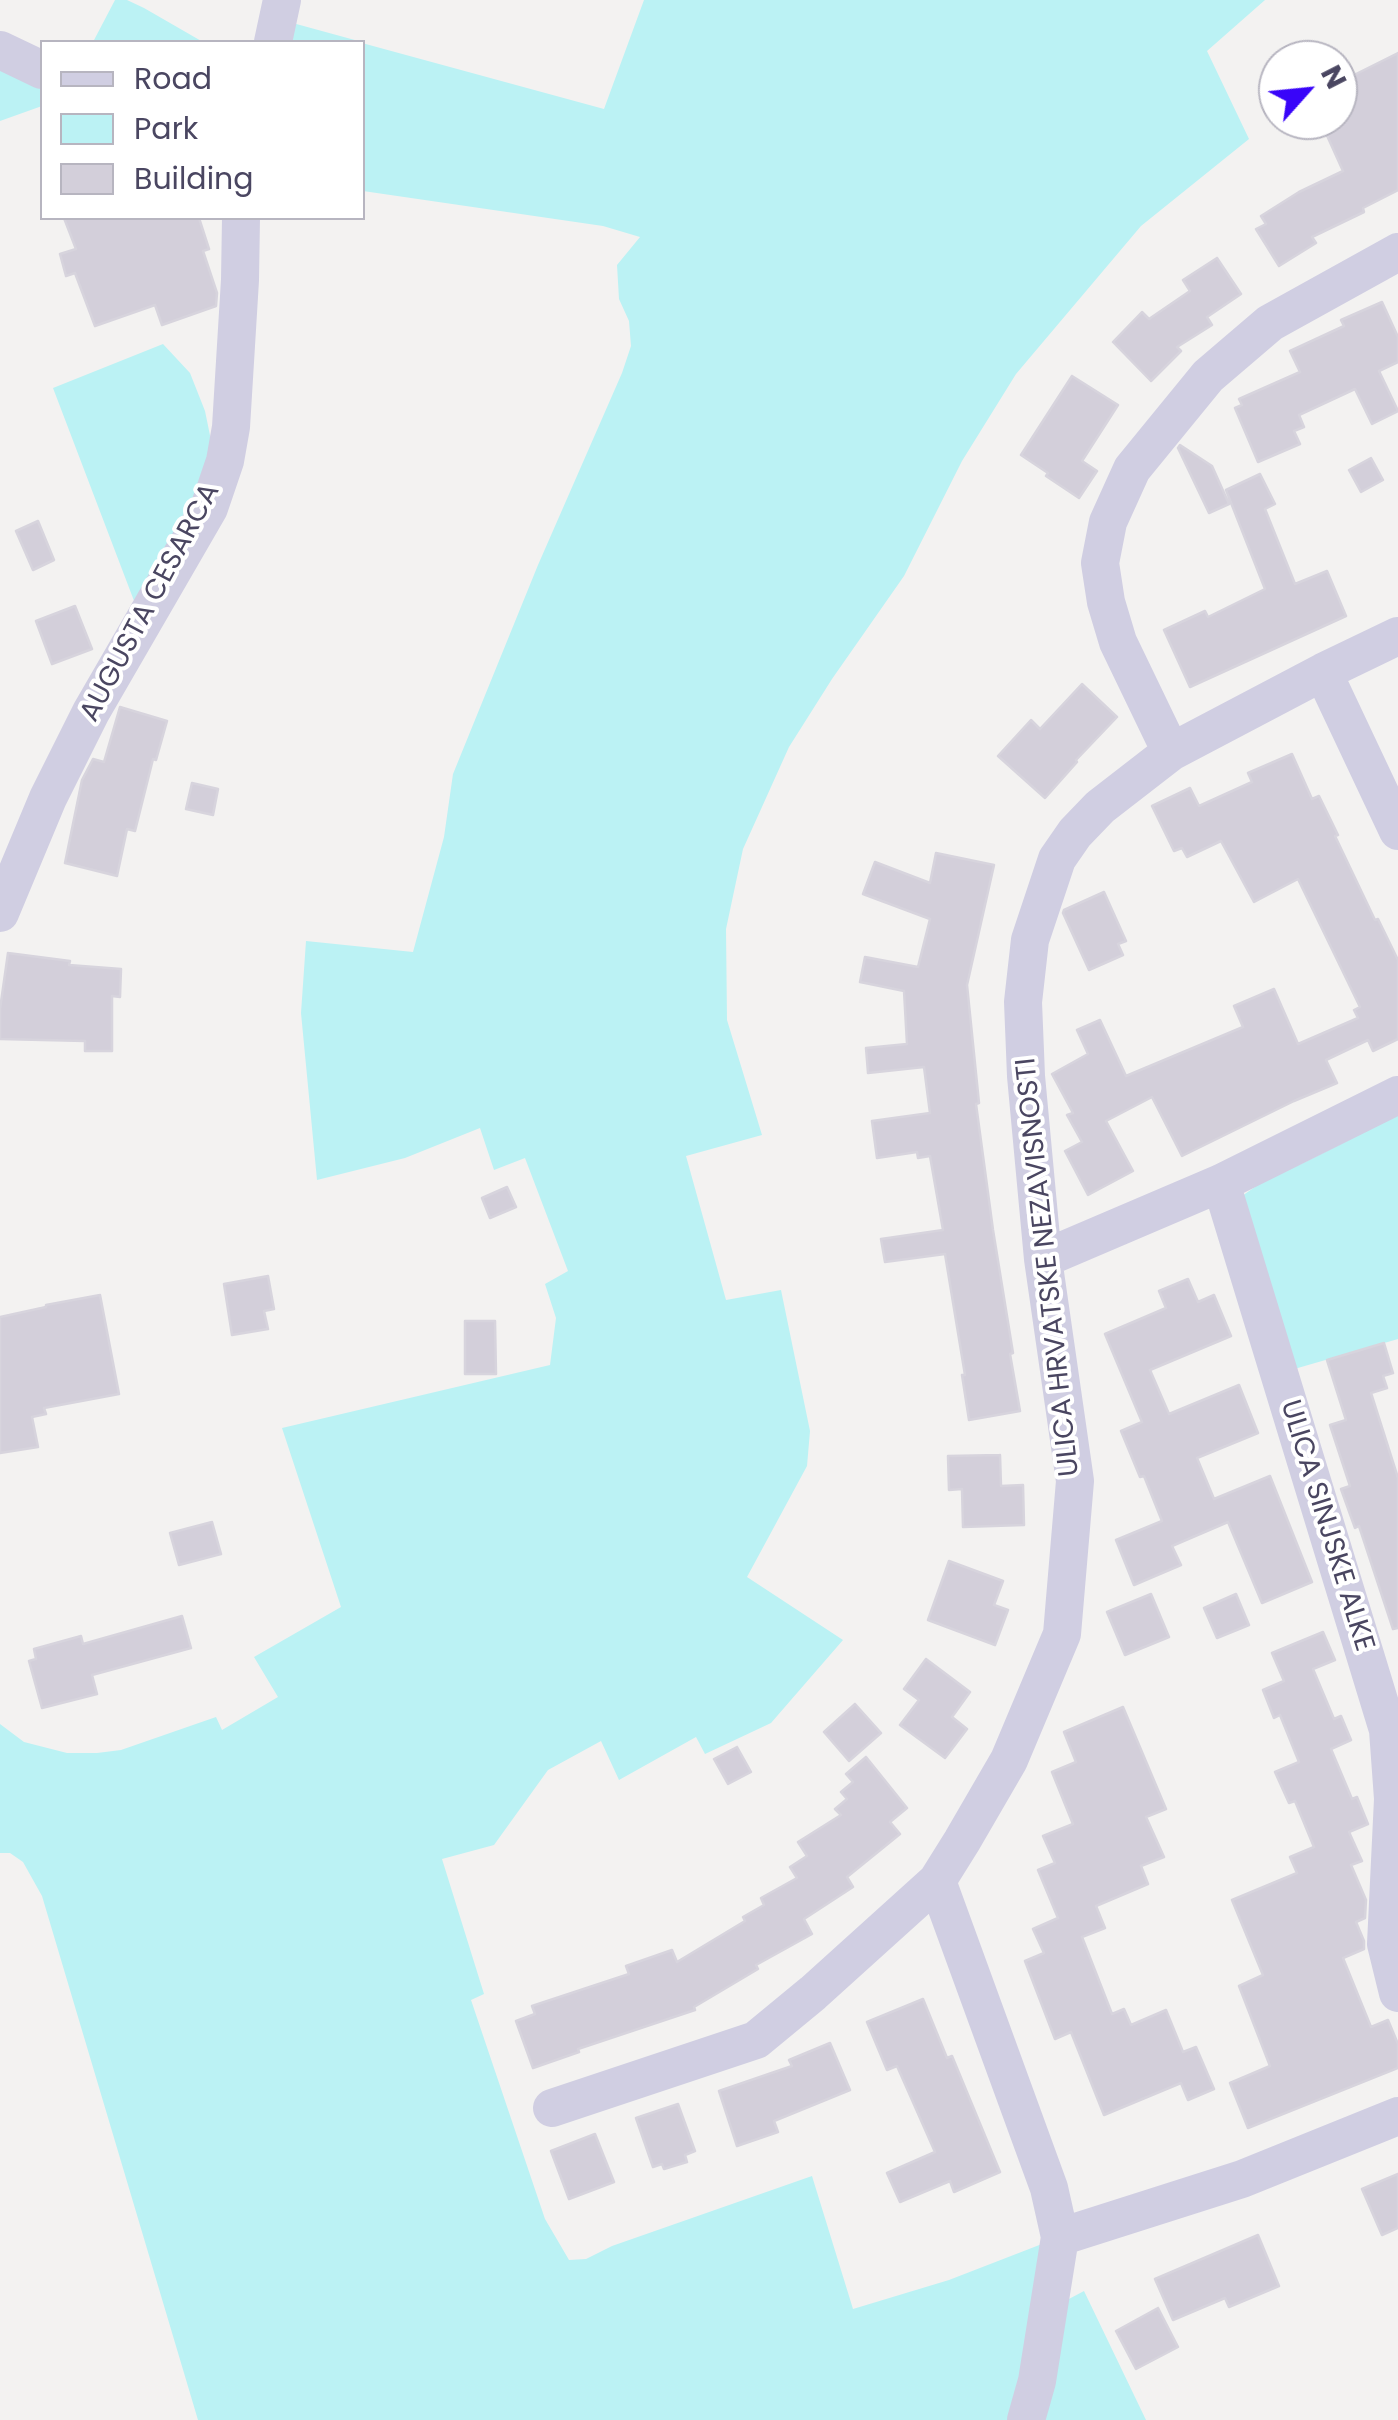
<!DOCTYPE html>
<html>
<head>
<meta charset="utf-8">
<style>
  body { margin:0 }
  #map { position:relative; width:1398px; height:2420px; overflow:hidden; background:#f3f2f1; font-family:Poppins,sans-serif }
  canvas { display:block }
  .legend { position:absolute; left:40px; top:40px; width:325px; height:180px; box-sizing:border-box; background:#fff; border:2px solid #b7b5c0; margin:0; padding:12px 18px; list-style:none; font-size:30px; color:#4a4661 }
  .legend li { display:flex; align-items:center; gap:20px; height:50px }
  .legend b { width:50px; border:2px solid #b7b5c0 }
  .north { position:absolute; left:1258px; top:40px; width:100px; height:100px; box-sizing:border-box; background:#fff; border:2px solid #b7b5c0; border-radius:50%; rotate:63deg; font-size:28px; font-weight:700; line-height:40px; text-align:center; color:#4a4661 }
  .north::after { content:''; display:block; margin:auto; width:35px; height:45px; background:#3905f9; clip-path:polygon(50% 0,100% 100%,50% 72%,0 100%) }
</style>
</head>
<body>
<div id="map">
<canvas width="1398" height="2420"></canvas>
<ul class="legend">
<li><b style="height:12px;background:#d0cee2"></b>Road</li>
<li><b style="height:28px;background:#bbf2f4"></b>Park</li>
<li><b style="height:28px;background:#d3cfda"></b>Building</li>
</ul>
<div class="north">N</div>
</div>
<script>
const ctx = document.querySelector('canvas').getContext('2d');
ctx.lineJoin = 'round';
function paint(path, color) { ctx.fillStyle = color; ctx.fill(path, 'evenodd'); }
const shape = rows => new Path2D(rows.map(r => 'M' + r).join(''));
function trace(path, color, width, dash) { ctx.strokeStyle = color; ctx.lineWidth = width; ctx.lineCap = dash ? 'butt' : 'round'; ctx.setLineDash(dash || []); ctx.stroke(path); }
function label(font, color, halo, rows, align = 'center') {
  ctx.font = font + ' Poppins,sans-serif'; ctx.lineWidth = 8; ctx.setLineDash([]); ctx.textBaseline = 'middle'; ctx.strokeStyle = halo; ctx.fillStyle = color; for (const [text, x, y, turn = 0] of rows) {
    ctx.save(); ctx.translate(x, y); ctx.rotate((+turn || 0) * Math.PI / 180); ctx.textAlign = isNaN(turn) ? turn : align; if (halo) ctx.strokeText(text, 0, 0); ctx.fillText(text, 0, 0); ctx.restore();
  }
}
paint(shape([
  [115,0,127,0,144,8,203,42,93,42],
  [644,0,1265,0,1207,51,1249,139,1141,226,1016,374,962,461,904,576,832,679,789,747,743,849,726,929,727,1020,762,1135,686,1156,726,1300,781,1290,810,1431,807,1466,747,1577,843,1640,771,1723,705,1754,696,1737,619,1780,601,1741,548,1770,494,1845,442,1859,484,1994,471,2000,545,2219,569,2260,586,2259,612,2246,812,2176,853,2309,949,2280,1060,2237,1050,2309,1084,2291,1146,2420,198,2420,42,1896,23,1862,10,1853,0,1853,0,1724,24,1742,67,1753,97,1753,121,1750,216,1717,222,1730,278,1697,254,1657,341,1607,282,1428,550,1365,556,1318,545,1284,568,1271,525,1158,494,1170,480,1128,405,1158,317,1180,301,1013,306,941,413,952,444,837,453,774,538,565,622,373,631,346,629,321,619,299,617,265,640,237,603,226,363,191,362,43,604,109],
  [289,22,362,42,273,42],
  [0,51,30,63,42,92,42,106,0,121],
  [163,344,190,373,205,411,213,450,197,499,136,606,53,388],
  [1398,1115,1398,1339,1284,1372,1242,1196,1262,1182,1305,1162]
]), '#bbf2f4');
const building = shape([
  [1398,53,1398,190,1363,208,1364,212,1312,237,1316,243,1279,266,1256,229,1266,224,1261,216,1299,192,1343,171,1320,120,1338,120,1338,83,1398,53],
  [64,218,199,218,209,249,203,251,217,293,216,306,162,325,155,305,95,326,75,273,66,276,60,254,76,249,64,218],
  [1217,258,1241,294,1207,317,1212,325,1177,347,1181,351,1151,381,1113,342,1142,312,1149,319,1190,291,1183,280,1217,258],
  [1382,302,1398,337,1398,362,1379,371,1398,411,1372,424,1355,389,1299,415,1304,427,1294,431,1300,444,1258,462,1235,408,1242,405,1239,399,1300,372,1290,351,1344,326,1341,320,1382,302],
  [1072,376,1118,405,1082,461,1097,471,1079,498,1046,476,1048,473,1021,455,1072,376],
  [1180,445,1212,466,1229,504,1209,513,1178,448,1180,445],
  [1371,458,1383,480,1361,492,1349,470,1371,458],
  [1260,474,1275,504,1265,509,1295,584,1327,571,1346,616,1190,687,1164,630,1205,611,1208,617,1265,589,1226,490,1260,474],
  [38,521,54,560,33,570,16,531,38,521],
  [75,606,92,649,52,664,36,621,75,606],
  [1082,684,1117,717,1076,760,1077,762,1045,798,998,756,1031,720,1040,729,1082,684],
  [120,707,167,721,156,760,153,759,135,831,127,829,117,876,65,863,82,780,93,759,104,762,120,707],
  [1292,754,1312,799,1319,796,1338,835,1335,836,1375,920,1378,919,1398,960,1398,1039,1373,1051,1368,1040,1326,1060,1337,1083,1294,1101,1182,1156,1152,1097,1106,1121,1133,1171,1088,1195,1065,1151,1082,1142,1067,1115,1073,1113,1052,1074,1088,1054,1077,1030,1100,1020,1126,1076,1243,1027,1234,1006,1274,989,1298,1044,1358,1018,1354,1010,1360,1007,1298,879,1254,902,1221,841,1187,857,1182,848,1174,851,1152,806,1190,788,1199,806,1252,782,1248,773,1292,754],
  [192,783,218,789,213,815,186,809,192,783],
  [936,853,994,865,967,985,979,1103,976,1104,993,1230,1013,1353,1010,1354,1020,1411,969,1420,962,1375,965,1375,945,1254,885,1262,881,1239,943,1230,930,1156,918,1158,917,1152,877,1158,872,1121,930,1113,924,1067,868,1073,866,1048,907,1044,904,991,860,982,865,957,918,967,930,919,863,894,875,862,930,883,936,853],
  [1104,892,1126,941,1118,944,1123,955,1089,970,1063,913,1064,910,1104,892],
  [8,953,70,961,69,965,121,969,120,997,112,996,112,1051,85,1051,85,1041,0,1039,0,1009,8,953],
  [507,1187,516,1207,490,1218,482,1198,507,1187],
  [268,1276,274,1309,264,1311,268,1329,232,1335,224,1284,268,1276],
  [1188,1279,1198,1302,1214,1295,1231,1336,1150,1370,1169,1414,1239,1385,1258,1433,1197,1458,1214,1499,1270,1476,1312,1582,1262,1603,1228,1522,1172,1546,1181,1565,1134,1585,1116,1540,1162,1521,1144,1476,1140,1477,1121,1431,1142,1422,1105,1334,1166,1308,1159,1291,1188,1279],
  [100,1295,119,1394,44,1408,46,1414,32,1417,38,1447,0,1453,0,1317,46,1307,46,1305,100,1295],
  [465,1321,495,1321,496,1374,465,1374,465,1321],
  [1384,1343,1393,1373,1383,1376,1387,1388,1371,1393,1398,1478,1398,1628,1393,1629,1359,1526,1355,1528,1341,1489,1350,1486,1330,1425,1346,1420,1327,1360,1384,1343],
  [1000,1455,1001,1486,1023,1485,1024,1525,963,1527,962,1489,949,1490,948,1456,1000,1455],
  [212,1522,221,1554,179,1565,170,1533,212,1522],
  [949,1561,1003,1581,994,1605,1008,1610,995,1645,928,1620,949,1561],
  [1151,1594,1169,1637,1125,1655,1107,1612,1151,1594],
  [1236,1594,1249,1625,1217,1638,1204,1608,1236,1594],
  [182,1616,191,1648,92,1675,97,1694,42,1708,29,1661,36,1659,34,1649,81,1636,83,1644,182,1616],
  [1323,1632,1335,1660,1313,1669,1334,1719,1341,1716,1351,1740,1331,1749,1352,1799,1357,1797,1368,1824,1349,1832,1362,1861,1351,1865,1366,1900,1365,1918,1356,1922,1364,1941,1364,1949,1343,1958,1371,2027,1388,2020,1398,2044,1398,2068,1248,2128,1230,2083,1270,2066,1239,1986,1263,1975,1232,1900,1297,1873,1290,1857,1314,1847,1295,1801,1289,1803,1275,1772,1299,1762,1280,1715,1274,1718,1263,1690,1284,1681,1272,1653,1323,1632],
  [926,1659,970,1692,952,1717,967,1729,945,1758,900,1725,919,1700,904,1689,926,1659],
  [855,1704,881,1733,849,1761,824,1732,855,1704],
  [1123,1707,1166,1809,1146,1817,1164,1857,1141,1866,1148,1884,1096,1906,1105,1928,1082,1937,1112,2014,1124,2009,1131,2025,1166,2010,1183,2052,1196,2047,1214,2089,1188,2100,1181,2083,1104,2115,1071,2032,1055,2039,1025,1961,1044,1953,1033,1929,1058,1918,1038,1870,1055,1863,1043,1836,1073,1824,1052,1772,1076,1762,1064,1732,1123,1707],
  [737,1747,751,1772,728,1784,714,1759,737,1747],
  [866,1757,907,1808,890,1822,900,1834,847,1877,853,1887,804,1919,812,1934,756,1965,758,1969,694,2007,695,2010,578,2049,579,2052,533,2068,516,2021,535,2014,532,2006,629,1974,626,1966,672,1950,677,1962,745,1921,743,1917,764,1905,761,1898,797,1878,790,1867,807,1856,798,1842,841,1815,835,1809,847,1799,841,1792,853,1782,846,1774,866,1757],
  [923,1999,947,2058,952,2056,1000,2172,954,2192,950,2181,900,2202,887,2173,935,2152,897,2066,887,2070,867,2022,923,1999],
  [830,2043,850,2090,774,2121,778,2132,737,2146,719,2091,792,2066,789,2060,830,2043],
  [678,2104,695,2151,685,2155,687,2162,664,2169,662,2164,653,2167,636,2118,678,2104],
  [595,2134,614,2182,569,2199,551,2151,595,2134],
  [1398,2174,1398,2228,1382,2235,1362,2189,1398,2174],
  [1258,2235,1279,2286,1229,2307,1225,2298,1173,2320,1155,2279,1258,2235],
  [1158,2308,1178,2347,1136,2369,1116,2331,1158,2308]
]);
paint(building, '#d3cfda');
trace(building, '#d7d4dd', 2.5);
trace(shape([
  [273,42,282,0],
  [0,50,42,70],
  [1323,672,1398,831],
  [1171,752,1118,642,1106,602,1100,563,1108,522,1132,469,1208,376,1270,323,1398,252],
  [0,913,48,798,91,712,209,508,225,461,231,427,240,280,241,218],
  [1221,1183,1388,1730,1393,1799,1386,1944,1398,1993],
  [1043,1259,1221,1183,1398,1095],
  [937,1881,1049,2188,1060,2237,1037,2381,1026,2420],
  [552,2108,756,2040,813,1993,937,1881,962,1841,1009,1760,1062,1634,1075,1481,1043,1259,1026,1076,1023,1002,1030,940,1057,859,1075,833,1100,807,1171,752,1323,672,1398,636],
  [1060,2237,1242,2179,1398,2116]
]), '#d0cee2', 38);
label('28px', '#4a4661', '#fff', [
  ["AUGUSTA CESARCA",151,603,-62],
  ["ULICA HRVATSKE NEZAVISNOSTI",1049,1267,-96],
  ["ULICA SINJSKE ALKE",1326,1526,73]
]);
</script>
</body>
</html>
